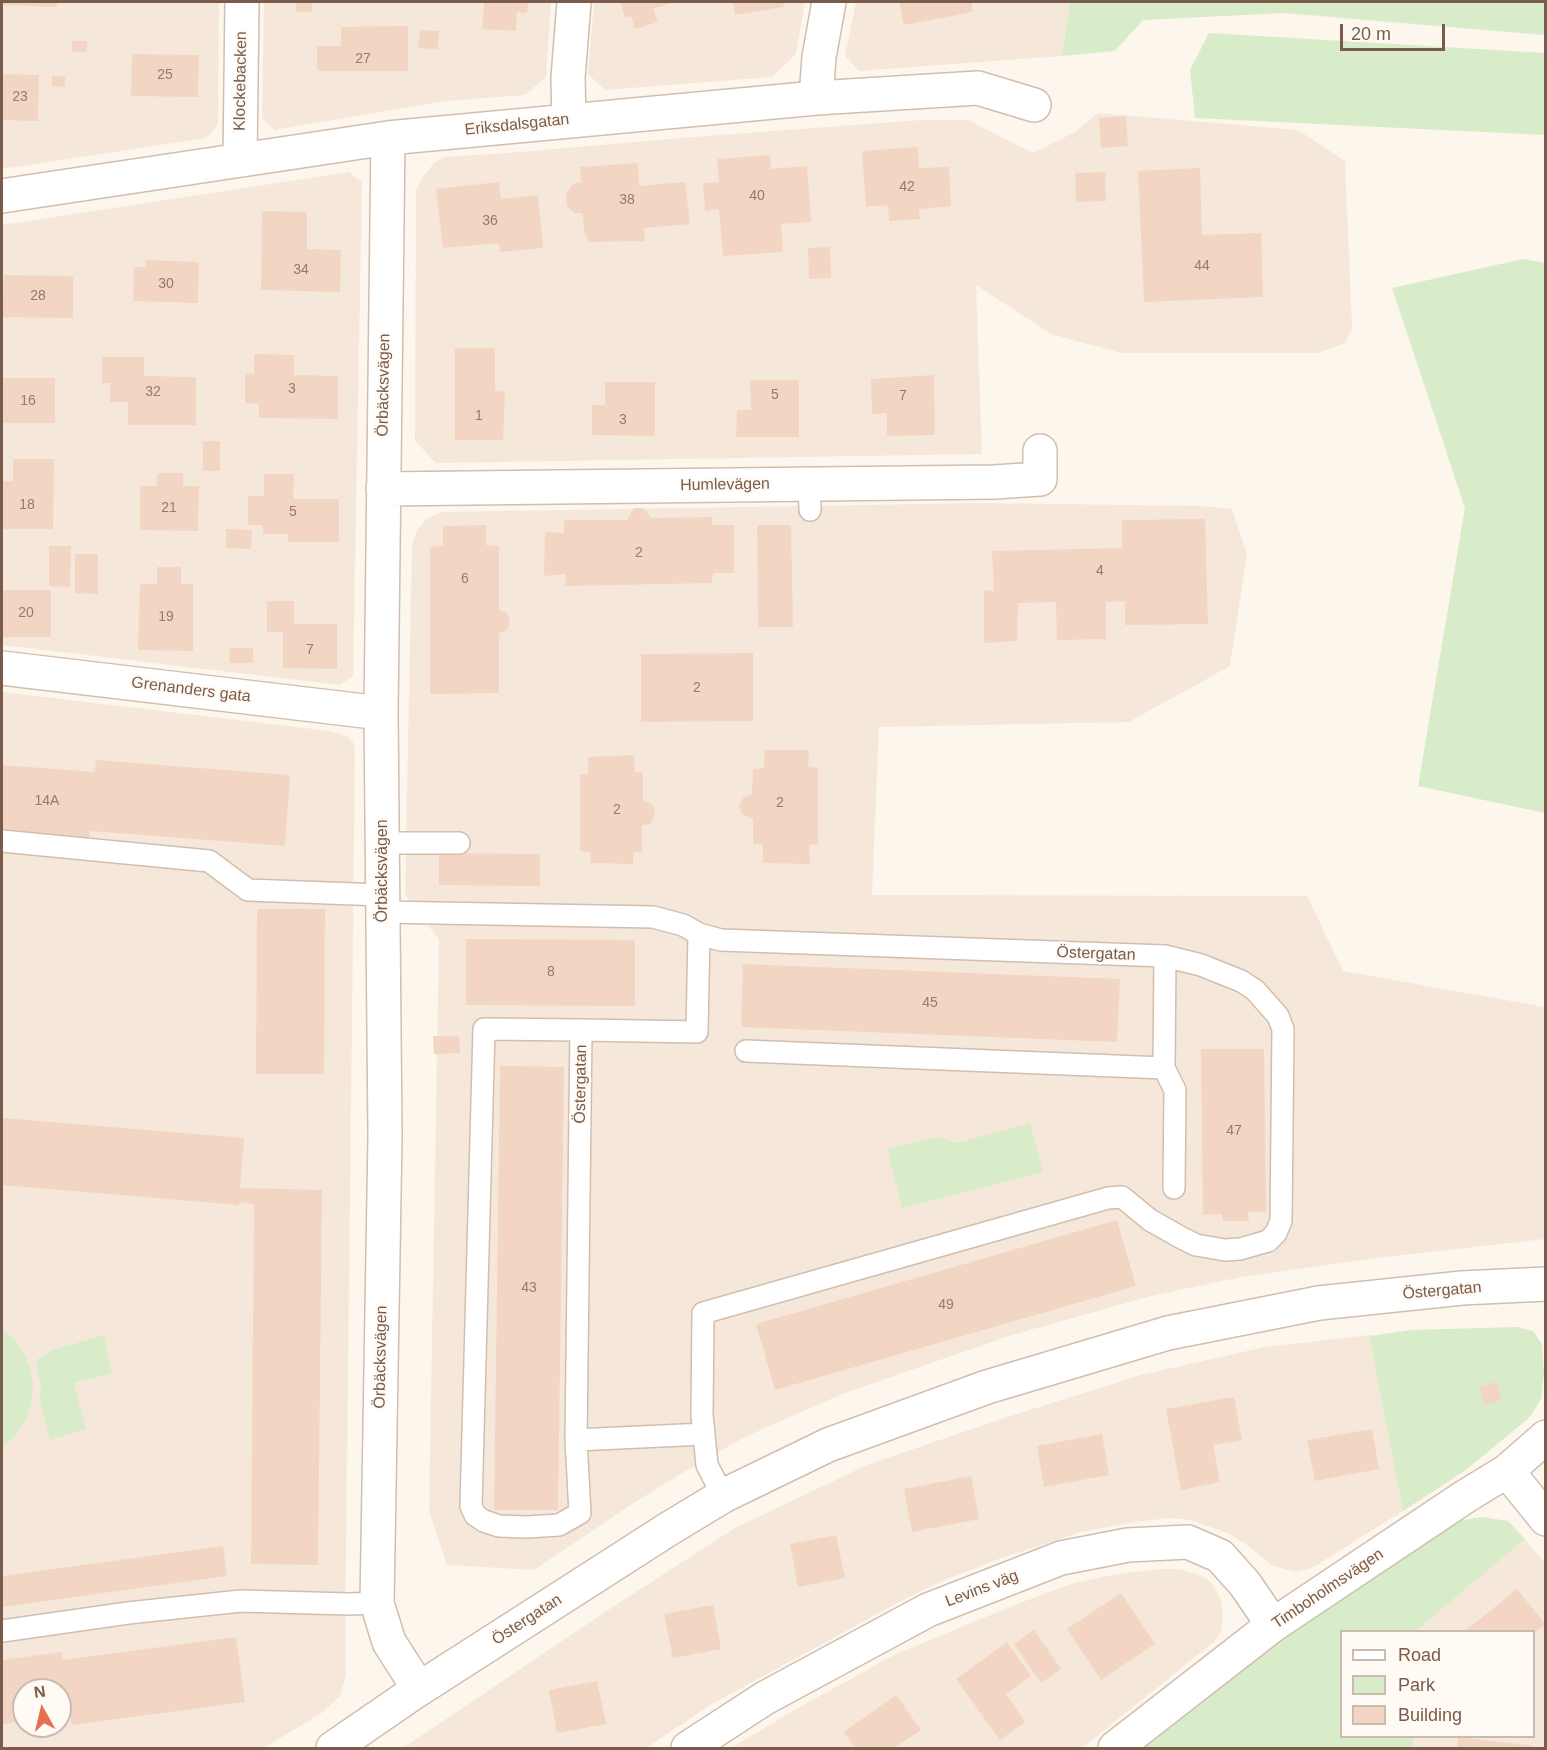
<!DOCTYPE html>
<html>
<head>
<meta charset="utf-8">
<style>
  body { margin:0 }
  #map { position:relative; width:1547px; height:1750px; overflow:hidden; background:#fdf6ec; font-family:Helvetica,sans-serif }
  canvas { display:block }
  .frame { position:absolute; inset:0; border:3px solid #7a5c4d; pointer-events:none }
  .legend { position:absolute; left:1340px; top:1630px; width:195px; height:108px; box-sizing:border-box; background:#fffaf3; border:2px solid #cabbb1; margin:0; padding:8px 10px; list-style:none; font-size:18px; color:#7a5c4d }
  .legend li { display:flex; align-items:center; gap:12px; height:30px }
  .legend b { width:30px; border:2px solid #cabbb1 }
  .north { position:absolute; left:12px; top:1678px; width:60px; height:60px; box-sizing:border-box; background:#fffaf3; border:2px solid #cabbb1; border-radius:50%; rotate:352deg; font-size:16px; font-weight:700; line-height:24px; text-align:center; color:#7a5c4d }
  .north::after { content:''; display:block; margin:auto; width:21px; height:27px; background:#e76f51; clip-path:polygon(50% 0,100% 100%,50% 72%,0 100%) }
  .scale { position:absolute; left:1340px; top:24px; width:105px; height:27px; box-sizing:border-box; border:3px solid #7a5c4d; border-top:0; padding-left:8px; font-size:18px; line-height:21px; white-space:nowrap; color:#7a5c4d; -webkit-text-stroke:4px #fffaf3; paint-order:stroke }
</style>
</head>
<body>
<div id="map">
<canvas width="1547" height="1750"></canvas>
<div class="frame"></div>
<ul class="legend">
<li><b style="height:8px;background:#fff"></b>Road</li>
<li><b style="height:16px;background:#d8ecc9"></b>Park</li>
<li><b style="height:16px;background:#f3d5c3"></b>Building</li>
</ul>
<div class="north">N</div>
<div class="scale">20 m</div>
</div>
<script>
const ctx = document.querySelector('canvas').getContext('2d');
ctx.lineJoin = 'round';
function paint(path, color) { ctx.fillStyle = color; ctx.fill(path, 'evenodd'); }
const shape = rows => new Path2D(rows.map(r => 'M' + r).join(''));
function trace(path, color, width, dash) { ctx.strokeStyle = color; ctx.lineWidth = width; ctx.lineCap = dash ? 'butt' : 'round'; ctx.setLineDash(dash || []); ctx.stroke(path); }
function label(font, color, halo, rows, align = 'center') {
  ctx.font = font + ' Helvetica,sans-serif'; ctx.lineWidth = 5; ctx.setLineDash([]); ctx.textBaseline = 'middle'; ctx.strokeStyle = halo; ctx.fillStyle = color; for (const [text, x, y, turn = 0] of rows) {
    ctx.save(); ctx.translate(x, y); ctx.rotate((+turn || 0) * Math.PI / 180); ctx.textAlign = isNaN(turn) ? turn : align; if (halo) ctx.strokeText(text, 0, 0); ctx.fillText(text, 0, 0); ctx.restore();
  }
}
paint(shape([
  [2,2,219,2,218,125,206,138,2,169],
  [264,2,551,2,546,77,525,95,446,101,275,130,262,118],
  [594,2,805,2,796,54,772,77,605,90,588,74],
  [856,2,1070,2,1062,56,859,71,845,56],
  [1098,113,1298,130,1345,161,1352,328,1345,343,1318,353,1121,353,1051,334,976,285,982,454,436,463,415,441,416,190,422,178,434,163,444,157,508,153,693,137,921,120,968,120,1033,153,1075,132],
  [349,172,362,182,353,676,340,685,2,645,2,225],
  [982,503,1201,506,1232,509,1247,554,1230,666,1129,722,879,727,872,895,1307,896,1343,971,1545,1007,1545,1239,1376,1258,1241,1277,1151,1296,1012,1335,842,1394,745,1437,684,1472,632,1504,534,1570,447,1565,429,1511,439,940,405,894,412,545,416,532,426,519,441,512],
  [2,692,330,731,347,736,353,742,355,752,345,1643,346,1675,340,1696,323,1712,264,1748,2,1748],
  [24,1690,60,1690,60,1726,24,1726],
  [1369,1335,1403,1511,1312,1568,1296,1572,1273,1566,1246,1544,1227,1533,1191,1520,1171,1518,1134,1522,1081,1532,996,1560,942,1581,901,1601,712,1704,646,1748,403,1748,608,1610,735,1528,867,1465,1001,1419,1141,1375,1265,1347],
  [1525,1539,1545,1563,1545,1748,1413,1748,1413,1737,1534,1736,1534,1632,1416,1631],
  [1162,1569,1179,1569,1197,1574,1211,1582,1220,1597,1223,1613,1221,1631,1215,1641,1082,1748,731,1748,798,1708,894,1655,1017,1604,1074,1583,1117,1574]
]), '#f5e8da');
paint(shape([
  [1070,2,1545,2,1545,35,1284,13,1143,20,1115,51,1062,56],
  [1209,33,1545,53,1545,135,1195,118,1190,70],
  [1523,259,1546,263,1545,813,1418,786,1465,508,1392,288],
  [1030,1123,1043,1172,902,1208,887,1149,938,1137,957,1143],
  [1517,1327,1533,1331,1542,1344,1544,1374,1541,1399,1530,1417,1466,1470,1403,1511,1369,1336,1412,1330],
  [1496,1381,1484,1406,1478,1387],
  [2,1329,10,1335,22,1349,29,1366,33,1384,31,1403,26,1419,17,1434,2,1448],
  [104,1335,112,1373,74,1383,86,1429,50,1440,40,1402,41,1389,36,1360,53,1350],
  [1482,1517,1508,1521,1525,1539,1416,1631,1342,1632,1342,1736,1413,1737,1413,1748,1139,1748,1328,1601,1463,1520]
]), '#d8ecc9');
paint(shape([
  [2,2,57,2,57,7,2,5],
  [296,2,312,2,312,12,296,12],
  [484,2,528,2,527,13,517,12,516,31,482,29],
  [620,2,674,2,653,9,658,22,635,29,631,16,625,18],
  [733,2,783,2,784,7,735,15],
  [899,2,971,2,973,12,904,25],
  [408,26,408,71,317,71,317,46,341,46,341,27],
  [420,30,439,31,438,49,418,48],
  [72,41,87,41,87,52,72,52],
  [132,54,199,55,198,97,131,96],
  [2,74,39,75,38,121,2,120],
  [52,76,65,76,65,87,52,86],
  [1126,116,1128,146,1101,148,1099,118],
  [918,147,919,168,949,167,951,206,919,209,920,219,889,221,888,205,866,207,862,151],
  [770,155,771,169,807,166,811,222,781,224,783,252,723,256,719,209,705,211,703,183,719,182,717,159],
  [638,163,639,186,685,182,690,224,644,228,645,241,589,242,584,232,583,213,574,213,567,206,566,194,573,184,581,182,580,167],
  [1200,168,1202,235,1261,233,1263,297,1144,302,1138,171],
  [1105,172,1106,201,1076,202,1075,173],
  [499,182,501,199,538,195,543,248,500,252,499,243,443,248,436,189],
  [262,211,307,212,307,249,341,250,340,292,261,290],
  [830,247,831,278,809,279,808,248],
  [146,260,199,262,198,303,133,301,134,267,146,267],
  [4,275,73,276,73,318,2,317],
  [455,348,495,348,495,391,505,392,503,440,455,440],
  [254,354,294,355,294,375,338,376,338,419,259,418,259,404,245,403,245,373,254,374],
  [102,357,144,357,144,376,196,377,196,425,128,425,128,402,110,402,110,383,102,383],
  [934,375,935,435,887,436,887,413,872,414,871,379],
  [2,378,55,378,55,423,2,423],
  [750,380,799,380,799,437,736,437,737,410,751,410],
  [605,382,655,382,655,436,592,435,592,405,605,405],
  [203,441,220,441,220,471,203,471],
  [13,459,54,459,53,529,2,529,2,481,13,481],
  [157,473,183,473,183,486,199,486,198,531,140,530,140,486,157,486],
  [264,474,294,474,293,499,339,499,339,542,288,542,288,534,263,534,263,525,248,525,248,496,264,496],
  [634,508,643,508,651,518,712,517,712,525,734,525,734,573,713,573,712,583,565,586,566,574,544,576,545,532,564,533,564,520,627,520],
  [1205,519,1208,624,1125,625,1125,601,1106,602,1106,639,1057,640,1056,602,1018,603,1017,641,984,643,984,590,994,591,992,551,1122,548,1122,520],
  [486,525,486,545,499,546,499,610,506,612,510,621,507,630,499,633,499,693,430,694,430,547,443,546,443,526],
  [757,525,791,525,793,627,758,627],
  [226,529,252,530,251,549,226,548],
  [49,546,71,546,70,587,49,586],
  [75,554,98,554,98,594,75,593],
  [157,567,181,567,181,584,193,584,193,651,138,650,140,584,157,584],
  [2,590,51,590,51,637,2,637],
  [267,601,294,601,294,624,337,624,337,669,283,668,283,632,267,632],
  [230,648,253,648,253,663,229,663],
  [753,653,753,721,641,722,641,654],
  [765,750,809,750,808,767,818,768,818,844,809,845,810,864,763,863,763,845,753,844,753,819,742,814,739,807,743,798,752,794,753,769,764,768],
  [634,755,635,772,643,773,643,800,653,805,655,815,650,824,642,825,642,852,633,852,633,864,590,863,591,852,580,851,580,775,588,774,588,757],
  [96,760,290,775,285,846,90,831,89,842,2,835,2,765,95,772],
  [439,853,540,854,540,886,439,885],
  [257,909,325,909,324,1074,256,1074],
  [466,939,635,940,635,1006,466,1005],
  [743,964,1120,979,1117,1042,741,1027],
  [433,1036,459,1036,460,1053,434,1054],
  [1201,1049,1264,1049,1266,1212,1248,1212,1249,1221,1223,1221,1222,1214,1203,1215],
  [500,1066,564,1067,558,1510,494,1510],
  [2,1118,244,1138,240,1188,322,1190,318,1565,251,1564,254,1204,239,1202,239,1205,2,1185],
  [1117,1220,1136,1286,775,1390,756,1324],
  [1496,1381,1502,1400,1484,1406,1478,1387],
  [1234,1397,1242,1440,1213,1445,1220,1482,1181,1490,1166,1409],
  [1372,1429,1379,1469,1315,1481,1307,1440],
  [1102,1434,1109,1475,1044,1487,1037,1446],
  [971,1476,979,1519,912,1532,904,1489],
  [836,1535,845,1578,798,1587,790,1544],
  [223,1546,227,1576,2,1607,2,1576],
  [1517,1589,1545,1624,1534,1633,1534,1632,1464,1632],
  [1121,1593,1155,1644,1101,1680,1067,1629],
  [713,1605,721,1649,673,1658,664,1614],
  [1034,1630,1061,1669,1041,1683,1014,1644],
  [236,1637,245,1702,72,1725,70,1715,60,1716,60,1690,24,1690,24,1721,2,1724,2,1660,62,1652,63,1660],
  [1007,1642,1031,1676,1006,1694,1025,1722,1000,1740,956,1679],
  [597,1681,606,1724,557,1733,549,1690],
  [896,1695,921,1730,894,1748,855,1748,844,1732],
  [1458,1737,1534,1746,1534,1748,1457,1748]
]), '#f3d5c3');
const service = shape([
  [809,484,810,510],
  [2,841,209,861,248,890,382,895],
  [383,843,459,843],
  [383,912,653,917,683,925,699,934,721,940,1165,956,1201,965,1241,981,1255,990,1278,1016,1283,1029,1281,1221,1276,1233,1268,1241,1240,1249,1225,1250,1196,1245,1180,1237,1150,1220,1122,1197,1108,1198,703,1313,702,1415,707,1465,723,1496],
  [699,934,697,1032,581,1030,576,1440,704,1434],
  [746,1051,1164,1068,1165,956],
  [1164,1068,1175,1090,1174,1188],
  [576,1440,580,1513,559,1525,527,1527,499,1526,484,1521,475,1515,471,1506,484,1029,581,1030],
  [2,1631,128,1613,241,1601,348,1604,377,1603]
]);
const minor = shape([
  [816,98,819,57,829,2],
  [569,120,568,78,574,2],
  [388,138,381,713,385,1136,377,1603,389,1642,419,1689],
  [240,160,242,2],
  [2,196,388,138,816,98,978,88,1034,105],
  [383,489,994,482,1040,479,1040,451],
  [2,668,381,713],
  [1507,1471,1546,1519],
  [688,1748,765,1698,928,1610,1061,1558,1128,1545,1188,1542,1220,1556,1245,1584,1273,1625],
  [1115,1748,1273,1625,1466,1496,1507,1471,1546,1437]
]);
const tertiary = shape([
  [333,1748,419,1689,670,1528,723,1496,828,1445,987,1387,1168,1333,1319,1303,1462,1288,1546,1284]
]);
trace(service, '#d1beb0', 24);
trace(minor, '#d1beb0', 36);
trace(tertiary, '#d1beb0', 36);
trace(service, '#fff', 21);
trace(minor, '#fff', 33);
trace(tertiary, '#fff', 33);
label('14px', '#987a6a', null, [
  ["27",363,59],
  ["25",165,75],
  ["23",20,97],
  ["42",907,187],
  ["40",757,196],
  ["38",627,200],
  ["36",490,221],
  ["44",1202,266],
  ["34",301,270],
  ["30",166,284],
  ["28",38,296],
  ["3",292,389],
  ["32",153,392],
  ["5",775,395],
  ["7",903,396],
  ["16",28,401],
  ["1",479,416],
  ["3",623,420],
  ["18",27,505],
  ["21",169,508],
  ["5",293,512],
  ["2",639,553],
  ["4",1100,571],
  ["6",465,579],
  ["20",26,613],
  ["19",166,617],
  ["7",310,650],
  ["2",697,688],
  ["14A",47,801],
  ["2",780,803],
  ["2",617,810],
  ["8",551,972],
  ["45",930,1003],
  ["47",1234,1131],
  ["43",529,1288],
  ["49",946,1305]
]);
label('16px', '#7a5c4d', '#fffaf3', [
  ["Klockebacken",241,81,-89],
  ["Eriksdalsgatan",517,125,-6],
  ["Örbäcksvägen",384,385,-89],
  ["Humlevägen",725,485,-1],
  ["Grenanders gata",191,690,7],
  ["Örbäcksvägen",383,871,-90],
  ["Östergatan",1096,954,2],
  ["Östergatan",581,1084,-89],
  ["Östergatan",1442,1291,-5],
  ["Örbäcksvägen",381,1357,-89],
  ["Levins väg",982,1589,-21],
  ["Timboholmsvägen",1328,1589,-34],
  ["Östergatan",527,1620,-33]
]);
</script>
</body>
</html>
